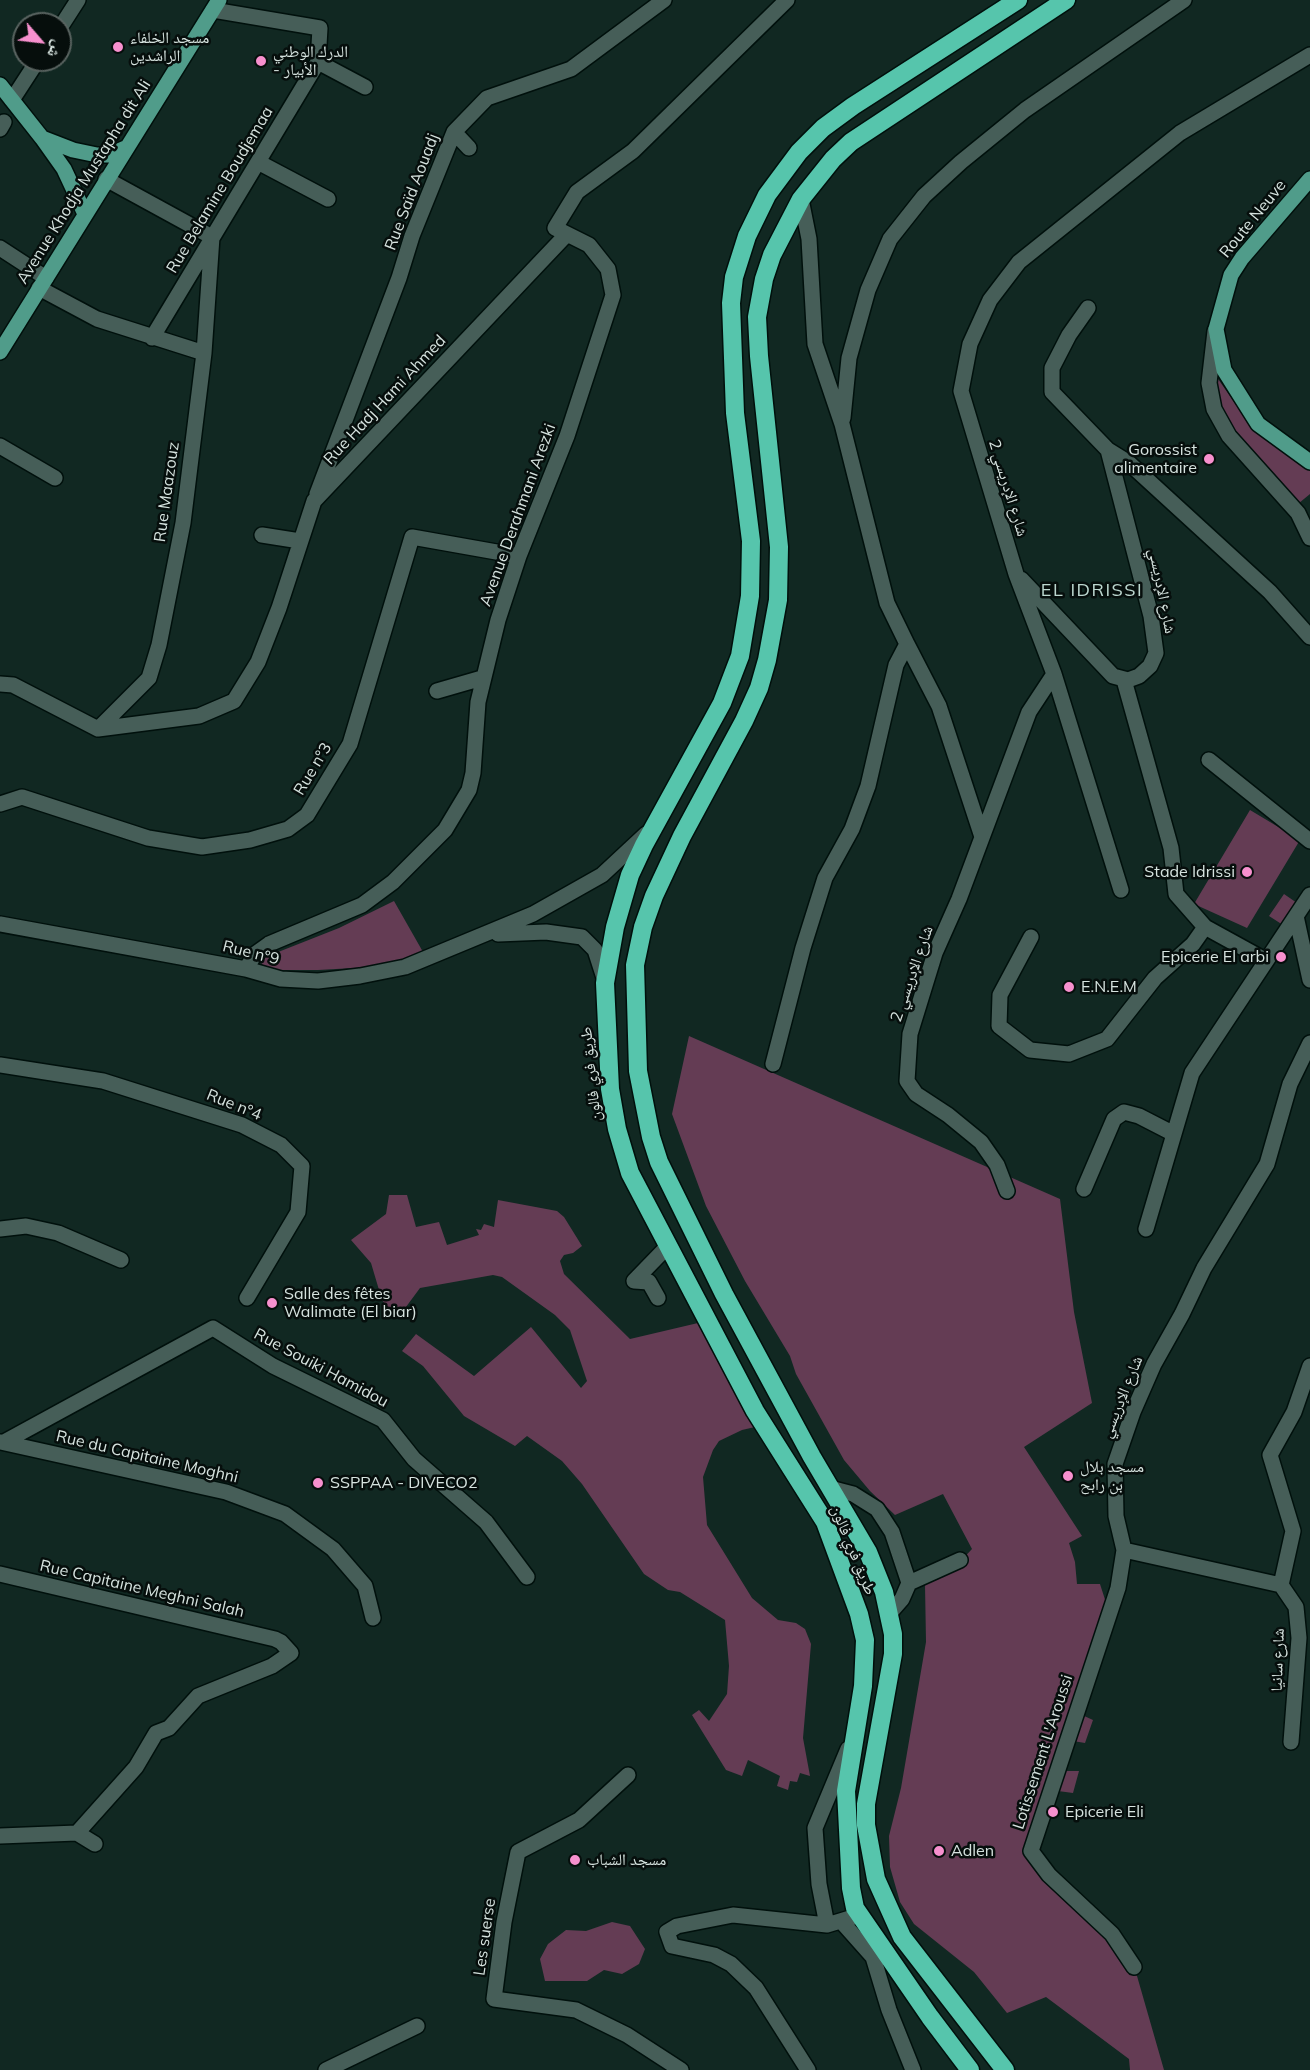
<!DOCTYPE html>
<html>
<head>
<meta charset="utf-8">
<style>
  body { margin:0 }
  #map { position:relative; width:1310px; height:2070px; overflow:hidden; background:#112822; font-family:Mulish,"Noto Naskh Arabic",sans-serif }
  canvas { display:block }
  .north { position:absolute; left:12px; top:12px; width:60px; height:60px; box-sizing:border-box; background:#060e0c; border:2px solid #596360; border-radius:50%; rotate:118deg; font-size:16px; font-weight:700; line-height:24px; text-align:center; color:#d6e3df }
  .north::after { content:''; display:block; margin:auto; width:21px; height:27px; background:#f790ce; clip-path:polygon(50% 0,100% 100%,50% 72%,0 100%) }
</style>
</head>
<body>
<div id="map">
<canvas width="1310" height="2070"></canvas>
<div class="north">ش</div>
</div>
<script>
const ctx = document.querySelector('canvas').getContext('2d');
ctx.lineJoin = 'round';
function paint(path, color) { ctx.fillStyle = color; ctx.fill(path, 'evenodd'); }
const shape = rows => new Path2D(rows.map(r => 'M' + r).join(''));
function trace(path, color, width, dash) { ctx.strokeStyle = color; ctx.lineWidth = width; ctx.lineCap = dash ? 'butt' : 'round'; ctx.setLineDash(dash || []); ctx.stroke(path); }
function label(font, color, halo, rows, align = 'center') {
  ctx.font = font + ' Mulish,"Noto Naskh Arabic",sans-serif'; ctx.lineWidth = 5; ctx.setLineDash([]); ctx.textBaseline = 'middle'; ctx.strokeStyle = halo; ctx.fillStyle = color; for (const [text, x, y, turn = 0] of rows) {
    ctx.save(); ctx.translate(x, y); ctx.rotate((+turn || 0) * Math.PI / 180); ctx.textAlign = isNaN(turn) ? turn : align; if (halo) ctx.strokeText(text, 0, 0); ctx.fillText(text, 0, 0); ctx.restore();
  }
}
paint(shape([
  [1211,375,1216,376,1246,419,1257,430,1310,470,1310,494,1293,508,1224,427],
  [1250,810,1300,840,1247,928,1194,904],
  [1284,894,1297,903,1283,925,1269,916],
  [394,901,427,959,372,967,318,970,265,970,261,962,263,958,339,928],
  [689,1036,1060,1199,1074,1312,1092,1403,1024,1447,1082,1536,1069,1543,1075,1562,1077,1584,1100,1584,1109,1612,1032,1845,1135,1969,1164,2070,1130,2070,1129,2059,1046,1997,1007,2013,974,1972,914,1924,900,1902,890,1867,889,1836,901,1788,926,1642,925,1585,955,1567,972,1549,943,1494,895,1515,870,1491,844,1460,796,1374,790,1356,745,1281,706,1206,672,1114],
  [389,1195,407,1195,416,1227,439,1222,447,1245,479,1235,476,1229,481,1230,484,1224,494,1227,498,1200,557,1211,564,1217,582,1246,573,1253,564,1255,560,1261,564,1274,630,1339,698,1323,755,1427,742,1430,719,1441,713,1450,703,1477,707,1525,752,1598,778,1620,796,1623,805,1629,811,1644,803,1738,810,1776,800,1773,797,1782,790,1781,788,1790,777,1786,780,1776,748,1760,742,1776,726,1770,692,1715,699,1710,709,1721,727,1694,729,1666,725,1620,680,1592,668,1590,644,1574,582,1484,562,1461,527,1436,515,1446,464,1416,423,1366,402,1351,416,1334,474,1376,531,1327,581,1388,587,1381,570,1330,555,1315,502,1277,493,1275,420,1288,403,1311,389,1309,382,1300,371,1263,351,1240,386,1214],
  [1082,1715,1093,1720,1085,1743,1073,1741],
  [1063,1771,1079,1771,1073,1793,1058,1791],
  [612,1922,630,1926,645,1949,639,1964,622,1974,604,1970,587,1981,545,1981,540,1959,548,1944,566,1930,586,1931]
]), '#643c54');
const minor = shape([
  [60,28,78,0],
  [318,62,365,87],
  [12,100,38,60],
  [0,129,4,122],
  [454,132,469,148],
  [258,162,328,199],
  [0,248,46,278],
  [39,288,97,319,204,353],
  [1088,308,1069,335,1052,368,1052,392,1108,450,1129,463,1270,592,1310,637],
  [1215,331,1209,383,1214,409,1229,436,1298,513,1310,538],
  [152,338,318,62,320,28,213,10],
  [843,418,849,358,868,290,890,239,924,196,961,162,1025,110,1184,0],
  [0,446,55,478],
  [317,494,399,278,412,236,454,132,487,98,571,69,664,0],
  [262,535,300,541],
  [1021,579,1113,676,1128,680,1139,676,1150,666,1156,653,1151,616,1108,450],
  [907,644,939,706,982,837],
  [1054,674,1121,890],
  [1124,680,1171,848,1176,894,1205,927,1265,960],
  [0,684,13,685,98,729,199,716,234,701,258,662,279,608,314,501,567,234,555,228,577,192,633,151,787,0],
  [437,691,482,678],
  [98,729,149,678,159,645,183,523,204,353,212,237,106,179],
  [1209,760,1310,841],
  [0,804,22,797,148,838,202,847,250,840,288,829,307,815,350,744,412,537,519,556],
  [1296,916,1310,980],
  [0,924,246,969,281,979,318,981,360,976,405,967,533,914,602,875,646,834],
  [498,934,546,932,582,937,595,950,605,981],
  [1031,937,1000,995,999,1026,1030,1050,1069,1054,1107,1039,1155,978,1193,944,1205,927],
  [246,969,255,954,269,944,362,905,393,882,445,830,469,790,473,773,478,702,498,620,519,556,567,436,613,295,608,269,589,245,567,234],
  [1310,1043,1290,1084,1267,1164,1204,1268,1182,1314,1154,1364,1133,1412,1115,1464,1116,1516,1124,1550,1281,1585,1293,1531,1270,1455,1294,1412,1310,1366],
  [773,1064,803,948,825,878,852,829,868,786,896,665,907,644,887,603,842,424,815,344,809,239,801,199],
  [0,1065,103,1081,242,1125,281,1145,302,1166,298,1212,247,1298],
  [1084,1189,1114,1119,1124,1112,1139,1116,1174,1134],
  [1007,1191,997,1165,981,1142,948,1115,916,1094,907,1081,910,1034,935,953,959,899,1029,712,1054,674,1016,574,961,391,970,344,990,300,1019,262,1180,133,1310,55],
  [0,1229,26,1226,58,1233,121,1260],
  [1146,1229,1192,1073,1310,895],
  [658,1298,649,1282,634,1281,667,1247],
  [1,1442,226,1492,285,1514,333,1549,365,1586,373,1618],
  [4,1442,213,1328,273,1366,383,1420,414,1459,486,1522,527,1577],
  [830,1488,853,1494,877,1509,892,1532,909,1583,902,1599,888,1615],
  [1124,1550,1118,1588,1031,1851,1049,1875,1112,1934,1134,1967],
  [0,1574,275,1639,281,1642,291,1653,272,1666,198,1696,169,1728,156,1733,136,1767,77,1833],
  [909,1583,960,1560],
  [1281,1585,1296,1607,1299,1638,1291,1742],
  [628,1775,579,1820,518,1852,504,1922,494,1999,576,2010,627,2035,681,2070],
  [0,1836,77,1833,95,1844],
  [841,1921,873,1957,889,2010,913,2070],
  [827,1925,819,1884,815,1828,848,1749],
  [326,2070,417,2026],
  [808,2070,756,1988,731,1964,714,1955,672,1946,667,1932,677,1926,733,1915,827,1925,860,1915]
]);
const major = shape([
  [0,85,42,138,73,150,97,155,109,155,125,148],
  [42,138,64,169,85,214],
  [1310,179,1242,258,1231,275,1216,329,1224,370,1258,424,1310,462],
  [0,352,219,0]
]);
const highway = shape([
  [970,2070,930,2017,855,1908,851,1888,846,1791,863,1686,865,1640,859,1614,825,1522,755,1411,630,1173,617,1129,610,1089,605,983,615,927,630,875,644,845,722,703,740,656,750,596,751,541,735,413,731,303,734,277,747,236,767,195,799,152,823,128,853,106,1018,0],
  [1005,2070,902,1937,876,1879,866,1825,866,1804,893,1654,893,1634,884,1592,868,1552,812,1457,724,1294,659,1162,651,1137,638,1071,635,965,643,927,654,896,682,836,744,721,759,688,767,660,778,600,779,547,759,356,757,317,764,279,772,255,801,199,833,159,851,142,1066,0]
]);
trace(minor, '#00100c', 18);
trace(major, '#00100c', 18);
trace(highway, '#00100c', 21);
trace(minor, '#465e58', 15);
trace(major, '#509c8a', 15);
trace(highway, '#56c5ac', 18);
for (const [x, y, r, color] of [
  [118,47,6,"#f790ce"],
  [261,61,6,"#f790ce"],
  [1209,459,6,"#f790ce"],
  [1247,872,6,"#f790ce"],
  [1281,957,6,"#f790ce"],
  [1069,987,6,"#f790ce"],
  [272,1303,6,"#f790ce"],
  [1068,1476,6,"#f790ce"],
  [318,1483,6,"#f790ce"],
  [1053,1812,6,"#f790ce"],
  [939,1851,6,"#f790ce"],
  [575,1860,6,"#f790ce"]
]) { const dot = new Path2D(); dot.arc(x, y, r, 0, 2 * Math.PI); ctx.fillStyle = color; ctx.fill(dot); trace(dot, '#060e0c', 2); }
label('16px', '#d6e3df', '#060e0c', [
  ["مسجد الخلفاء",130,38],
  ["الراشدين",130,56],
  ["الدرك الوطني",273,52],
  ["- الأبيار",273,70],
  ["Gorossist",1197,450,"right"],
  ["alimentaire",1197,468,"right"],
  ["Stade Idrissi",1235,872,"right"],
  ["Epicerie El arbi",1269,957,"right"],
  ["E.N.E.M",1081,987],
  ["Salle des fêtes",284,1294],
  ["Walimate (El biar)",284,1312],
  ["مسجد بلال",1080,1467],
  ["بن رابح",1080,1485],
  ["SSPPAA - DIVECO2",330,1483],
  ["Epicerie Eli",1065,1812],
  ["Adlen",951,1851],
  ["مسجد الشباب",587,1860]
], 'left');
label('16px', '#d6e3df', '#060e0c', [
  ["Avenue Khodja Mustapha dit Ali",84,182,-58],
  ["Rue Belamine Boudjemaa",220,190,-59],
  ["Rue Saïd Aouadj",412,192,-69],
  ["Route Neuve",1253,219,-51],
  ["Rue Hadj Hami Ahmed",385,400,-47],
  ["شارع الإدريسي 2",1008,488,73],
  ["Rue Maazouz",167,492,-82],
  ["Avenue Derahmani Arezki",518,515,-70],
  ["شارع الإدريسي",1162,591,79],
  ["Rue n°3",313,769,-59],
  ["Rue n°9",251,953,14],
  ["شارع الإدريسي 2",912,974,-71],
  ["طريق فري فالون",591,1074,-96],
  ["Rue n°4",234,1105,22],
  ["Rue Souiki Hamidou",321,1368,28],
  ["شارع الإدريسي",1122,1397,-68],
  ["Rue du Capitaine Moghni",147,1457,13],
  ["طريق فري فالون",853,1550,68],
  ["Rue Capitaine Meghni Salah",142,1589,13],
  ["شارع سانيا",1278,1660,-88],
  ["Lotissement L'Aroussi",1043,1752,-72],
  ["Les suerse",485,1937,-82]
]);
ctx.letterSpacing = '1.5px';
label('18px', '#bcd7cf', '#060e0c', [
  ["EL IDRISSI",1092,591]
]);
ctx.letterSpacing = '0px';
</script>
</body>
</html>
